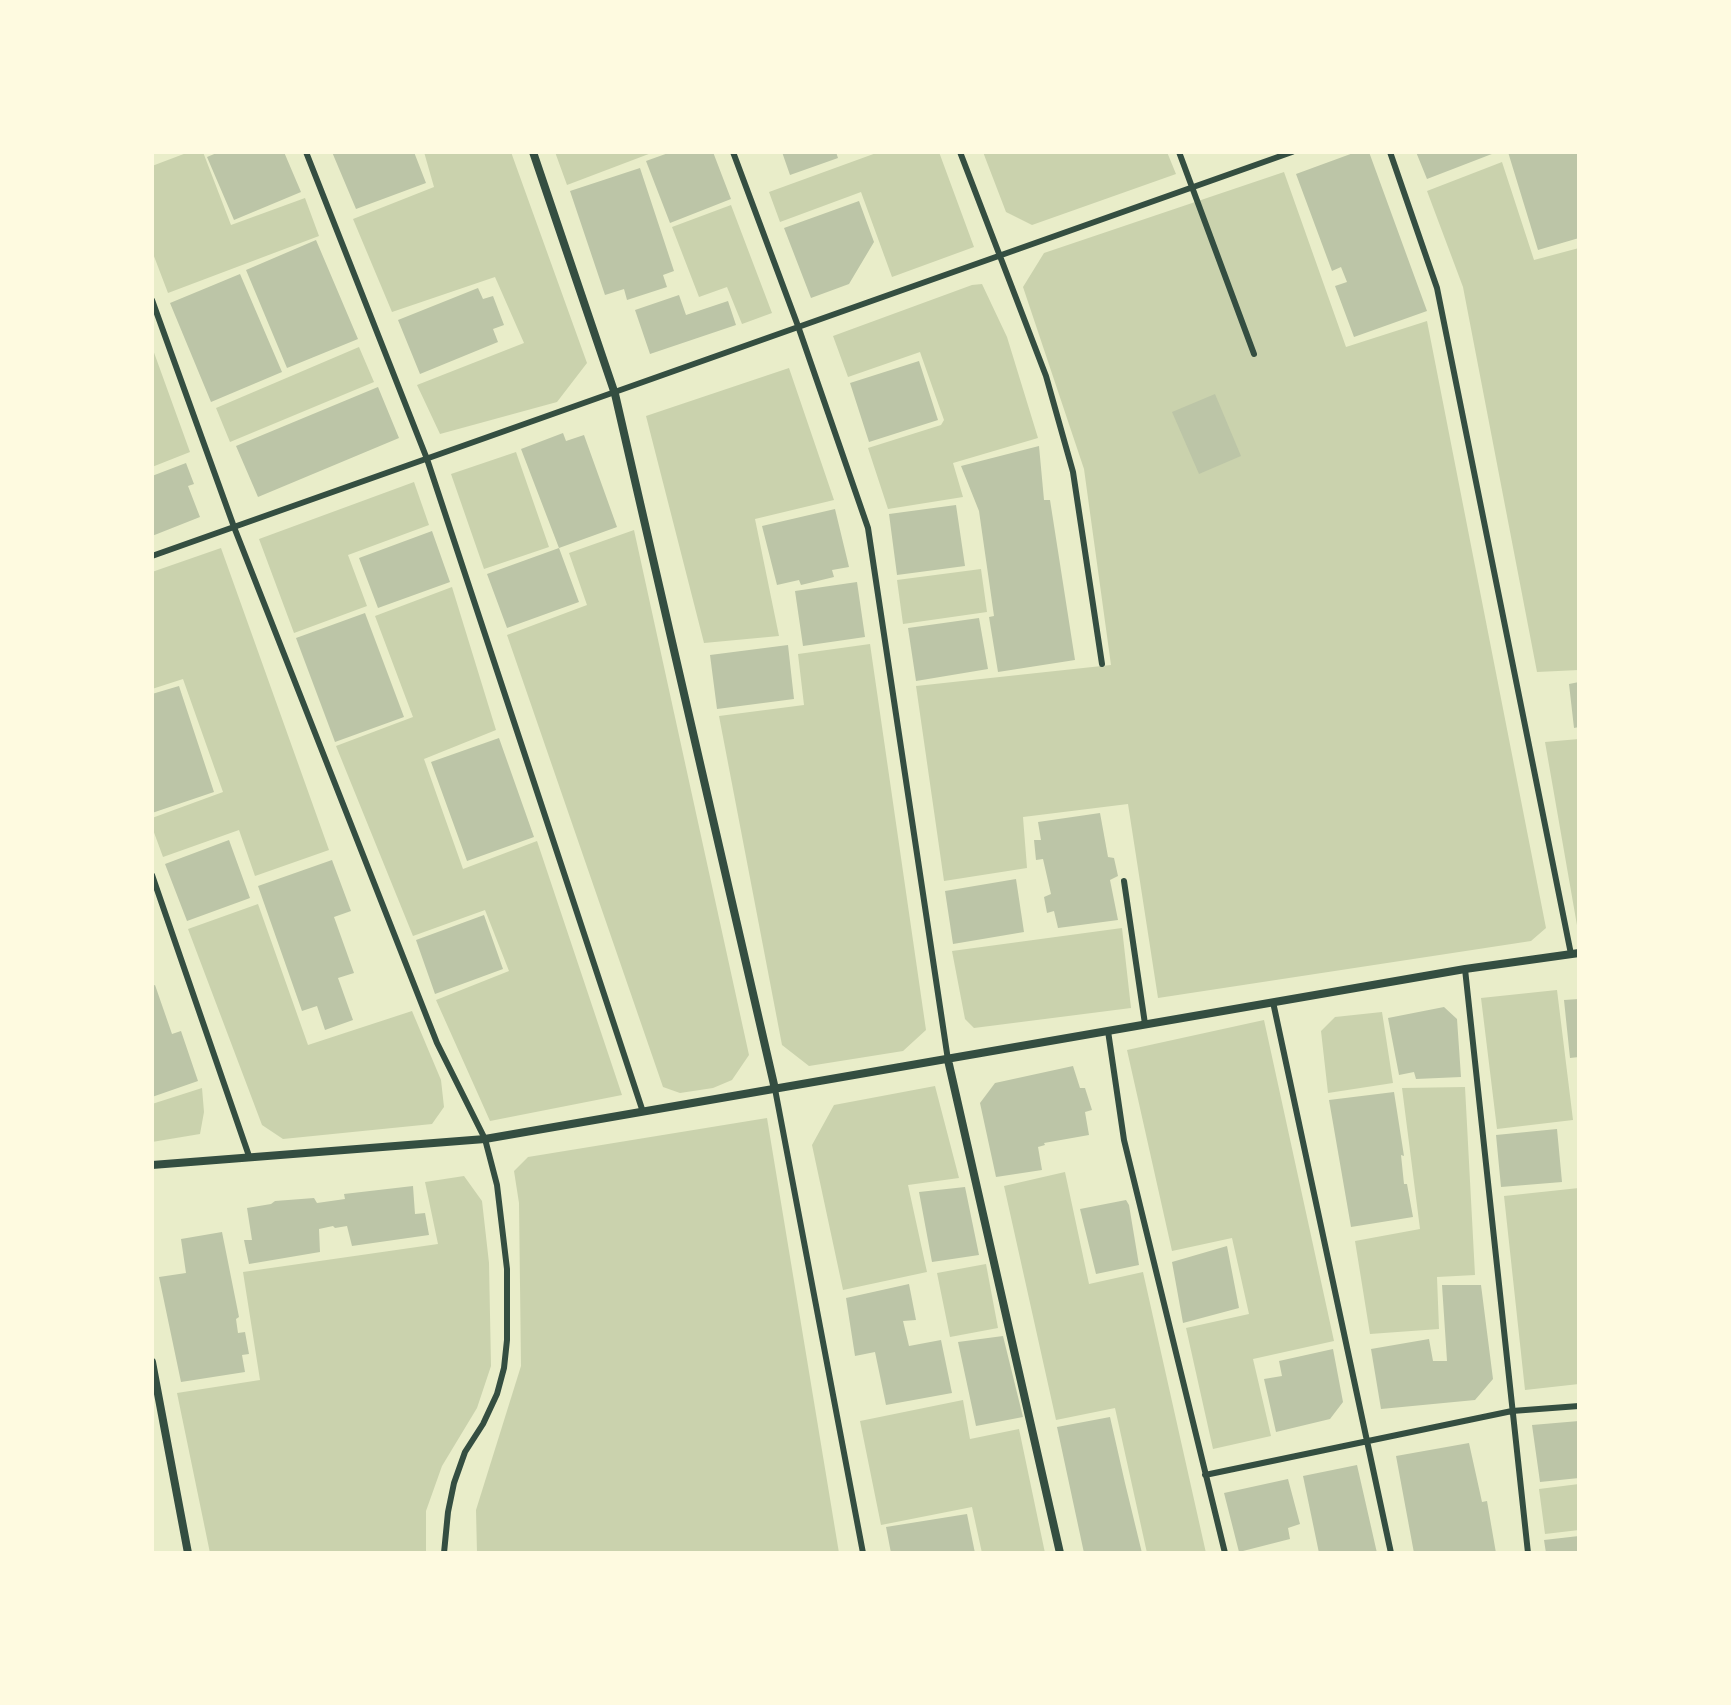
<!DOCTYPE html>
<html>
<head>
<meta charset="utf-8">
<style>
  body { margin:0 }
  #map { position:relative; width:1731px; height:1705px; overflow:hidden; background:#e9edc9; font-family:"Exo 2",sans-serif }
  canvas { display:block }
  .frame { position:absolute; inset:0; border:154px solid #fefae0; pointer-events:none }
</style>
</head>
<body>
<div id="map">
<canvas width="1731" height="1705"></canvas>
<div class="frame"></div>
</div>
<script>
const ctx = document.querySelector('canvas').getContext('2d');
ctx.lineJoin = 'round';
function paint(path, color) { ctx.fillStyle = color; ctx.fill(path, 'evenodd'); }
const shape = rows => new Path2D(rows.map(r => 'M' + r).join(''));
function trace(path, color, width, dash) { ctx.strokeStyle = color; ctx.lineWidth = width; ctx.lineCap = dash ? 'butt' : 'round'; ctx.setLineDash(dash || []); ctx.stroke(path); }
paint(shape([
  [189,152,203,152,231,225,305,198,319,236,168,293,152,251,152,166],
  [424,152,511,152,587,363,557,402,440,434,417,385,524,343,495,277,392,312,353,219,434,187],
  [555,152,654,152,567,185],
  [879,152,939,152,974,247,892,277,861,192,780,222,769,192],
  [983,152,1167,152,1176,174,1032,225,1006,212],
  [1502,162,1534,260,1579,248,1579,670,1537,672,1463,287,1427,191],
  [1284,172,1346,347,1427,321,1546,928,1531,941,1158,998,1128,804,1023,817,1027,868,944,881,916,686,1111,665,1084,469,1023,287,1044,253],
  [731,205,772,313,742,324,727,287,699,297,672,227],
  [982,284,1007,337,1038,438,953,463,963,497,888,509,868,448,941,425,944,420,920,352,848,377,833,336,972,285],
  [152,347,190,452,152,467],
  [359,347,374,382,230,442,216,408],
  [789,368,834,500,755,519,779,636,704,643,646,416],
  [516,452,549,547,484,569,451,474],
  [414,482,429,525,348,555,367,606,294,633,259,539],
  [634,530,749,1055,732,1080,713,1088,680,1093,663,1087,507,635,587,605,569,553],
  [221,548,329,850,255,876,239,830,163,857,152,827,152,818,223,792,183,679,152,689,152,572],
  [981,569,987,612,903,624,897,580],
  [452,587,496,730,424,759,463,869,537,841,622,1095,490,1121,436,1000,509,971,485,910,413,936,336,746,413,717,375,616],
  [870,644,926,1030,903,1051,809,1066,782,1045,719,716,804,705,798,654],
  [1579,739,1579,931,1578,931,1545,742],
  [258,904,308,1045,412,1011,441,1080,444,1107,432,1124,283,1139,262,1125,188,929],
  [1122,928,1131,1008,974,1028,965,1019,952,951],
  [1557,990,1573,1120,1497,1129,1481,998],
  [1382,1012,1393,1083,1328,1093,1321,1031,1335,1017],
  [1264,1020,1334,1341,1253,1359,1271,1436,1213,1449,1186,1328,1249,1314,1232,1238,1172,1251,1127,1050],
  [935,1086,959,1178,908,1185,927,1272,843,1290,812,1145,834,1105],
  [1465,1087,1475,1275,1437,1277,1439,1329,1370,1334,1355,1241,1420,1229,1402,1088],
  [202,1088,204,1112,200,1134,152,1142,152,1104],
  [767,1118,839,1553,477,1553,476,1510,521,1366,519,1203,514,1171,528,1157],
  [1065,1172,1089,1284,1143,1272,1206,1553,1147,1553,1115,1408,1056,1420,1004,1186],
  [464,1176,482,1201,489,1263,491,1366,477,1408,442,1466,426,1511,426,1553,210,1553,177,1393,260,1380,243,1272,438,1244,425,1182],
  [1579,1188,1579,1384,1525,1390,1504,1196],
  [986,1264,998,1328,950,1337,937,1273],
  [963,1400,970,1439,1019,1429,1045,1553,982,1553,972,1507,881,1525,860,1421],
  [1579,1484,1579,1530,1545,1534,1539,1489]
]), '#cad2ad');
paint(shape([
  [219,152,284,152,301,192,234,220,207,157],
  [332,152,414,152,426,183,356,209],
  [671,152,713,152,731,199,670,223,646,161],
  [782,152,836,152,838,158,790,175],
  [1356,152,1369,152,1427,311,1354,337,1335,286,1347,282,1341,267,1332,271,1296,174],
  [1416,152,1497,152,1427,179],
  [1508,152,1579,152,1579,238,1538,250],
  [640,168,674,271,663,275,667,287,627,300,624,289,605,295,570,191],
  [859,201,874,242,849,284,811,298,784,228],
  [316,240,358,339,287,368,246,270],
  [240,274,282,372,211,402,170,303],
  [478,288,483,299,493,296,504,325,493,329,498,342,420,374,398,320],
  [679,295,686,315,728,301,736,325,650,354,635,310],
  [919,361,938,420,869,442,850,383],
  [378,387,399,438,258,497,236,446],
  [1215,394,1241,456,1199,474,1172,412],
  [563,433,566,441,584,435,617,527,559,548,521,449],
  [1039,446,1044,500,1050,500,1075,660,998,672,989,617,994,616,979,511,961,466],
  [186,463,194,484,188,486,200,517,152,536,152,476],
  [956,505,965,566,897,575,889,514],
  [835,509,849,567,832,570,834,577,801,585,799,580,777,585,762,526],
  [432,531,450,582,378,608,359,558],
  [559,548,579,602,507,628,487,574],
  [857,582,865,637,803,646,795,591],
  [365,613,404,717,335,742,296,638],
  [979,618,988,669,916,681,908,628],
  [788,645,794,699,717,709,710,655],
  [1579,682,1579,727,1574,728,1569,684],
  [179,686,214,792,152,813,152,694],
  [499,738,534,837,467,861,431,762],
  [1100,813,1108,857,1114,858,1118,876,1110,880,1118,920,1058,928,1054,911,1047,913,1044,897,1051,894,1043,859,1036,860,1034,840,1041,840,1038,822],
  [229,840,250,898,187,921,165,864],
  [332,860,351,911,334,917,354,973,338,978,353,1020,325,1030,317,1006,302,1011,258,886],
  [1016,879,1024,932,953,944,945,891],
  [484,915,503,969,435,994,416,940],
  [155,985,172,1034,181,1031,198,1081,152,1097,152,986],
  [1579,999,1579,1057,1570,1058,1564,1000],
  [1444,1007,1457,1019,1461,1077,1416,1079,1414,1072,1399,1075,1388,1018],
  [1073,1066,1080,1088,1085,1088,1092,1110,1085,1112,1089,1135,1044,1143,1045,1145,1038,1147,1042,1170,996,1177,980,1103,995,1083],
  [1394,1092,1404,1156,1401,1155,1404,1184,1407,1184,1413,1217,1351,1227,1329,1100],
  [1557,1129,1562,1182,1501,1187,1496,1135],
  [413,1186,415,1214,425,1213,429,1235,352,1246,347,1226,335,1228,333,1226,319,1229,320,1252,249,1264,244,1240,252,1240,247,1208,271,1204,275,1201,314,1198,317,1203,345,1199,344,1194],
  [965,1187,979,1255,932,1262,919,1192],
  [1126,1200,1129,1205,1139,1265,1096,1274,1080,1209],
  [222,1232,239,1317,236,1319,238,1333,245,1332,249,1354,242,1355,245,1372,181,1382,159,1277,186,1273,181,1239],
  [1227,1246,1239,1308,1183,1323,1172,1262],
  [909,1284,916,1320,903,1321,909,1346,941,1340,952,1393,886,1405,875,1352,855,1356,846,1298],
  [1442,1285,1481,1285,1493,1379,1475,1400,1381,1409,1371,1349,1429,1339,1433,1361,1447,1361],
  [1003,1336,1023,1417,976,1426,958,1342],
  [1333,1349,1343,1402,1330,1419,1276,1432,1264,1379,1282,1376,1279,1361],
  [1110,1417,1125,1483,1142,1553,1084,1553,1057,1427],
  [1579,1421,1579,1478,1540,1482,1532,1425],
  [1469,1443,1482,1502,1487,1501,1496,1553,1414,1553,1396,1456],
  [1357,1465,1377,1553,1319,1553,1303,1476],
  [1288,1479,1300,1524,1288,1528,1290,1539,1239,1552,1224,1493],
  [967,1514,975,1553,891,1553,886,1527],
  [1579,1536,1579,1553,1546,1553,1544,1540]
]), '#bcc5a7');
trace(shape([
  [306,152,427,459,643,1112],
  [733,152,798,326,868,528,948,1060],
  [960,152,1046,376,1073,472,1102,664],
  [1179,152,1254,354],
  [1390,152,1437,288,1571,954],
  [152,300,234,527,437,1043,485,1139,497,1185,507,1269,507,1340,504,1368,497,1394,483,1424,465,1452,454,1483,448,1512,444,1553],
  [152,556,1292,152],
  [152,875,249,1156],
  [1124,881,1145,1024],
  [1465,969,1528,1553],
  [1273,1002,1391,1553],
  [1108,1031,1124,1140,1225,1553],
  [775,1089,863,1553],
  [1205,1475,1512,1411,1579,1406]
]), '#344e41', 6);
trace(shape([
  [533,152,615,394,775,1089],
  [948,1060,1060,1553],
  [152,1165,485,1139,1465,969,1579,953],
  [152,1362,188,1553]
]), '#344e41', 8);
</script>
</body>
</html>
